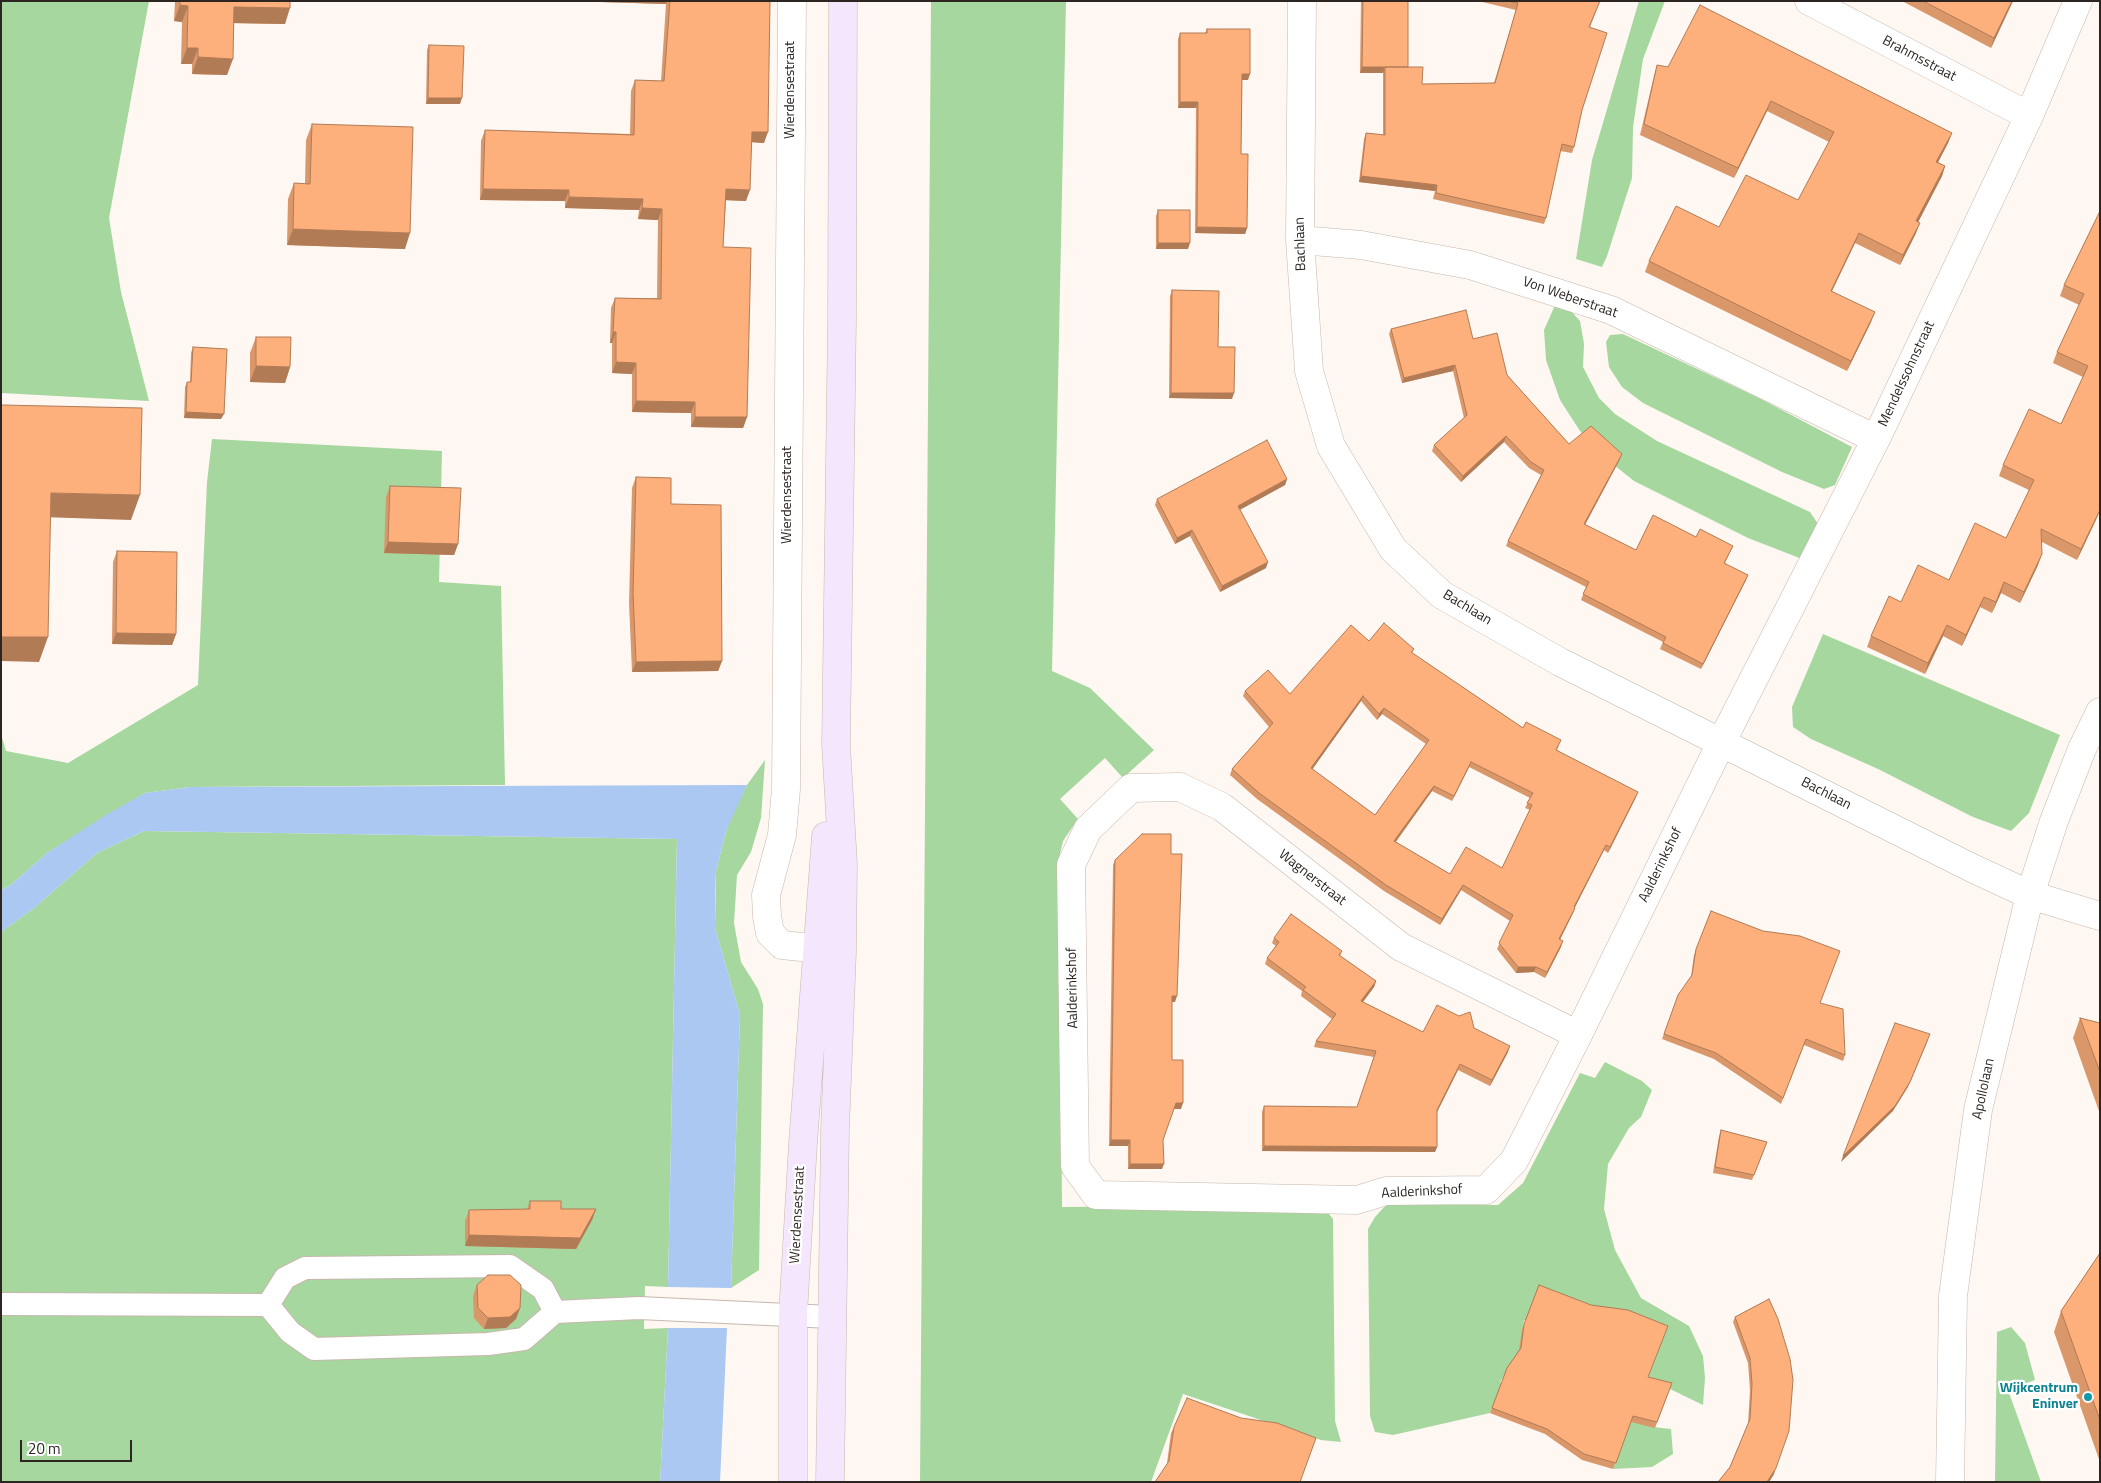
<!DOCTYPE html>
<html>
<head>
<meta charset="utf-8">
<style>
  body { margin:0 }
  #map { position:relative; width:2101px; height:1483px; overflow:hidden; background:#fef7f2; font-family:"Titillium Web",sans-serif }
  canvas { display:block }
  .frame { position:absolute; inset:0; border:2px solid #2c2521; pointer-events:none }
  .scale { position:absolute; left:20px; top:1440px; width:112px; height:22px; box-sizing:border-box; border:2px solid #2c2521; border-top:0; padding-left:6px; font-size:15px; line-height:18px; white-space:nowrap; color:#2c2521; -webkit-text-stroke:4px #fff; paint-order:stroke }
</style>
</head>
<body>
<div id="map">
<canvas width="2101" height="1483"></canvas>
<div class="frame"></div>
<div class="scale">20 m</div>
</div>
<script>
const ctx = document.querySelector('canvas').getContext('2d');
ctx.lineJoin = 'round';
function paint(path, color) { ctx.fillStyle = color; ctx.fill(path, 'evenodd'); }
const shape = rows => new Path2D(rows.map(r => 'M' + r).join(''));
function trace(path, color, width, dash) { ctx.strokeStyle = color; ctx.lineWidth = width; ctx.lineCap = dash ? 'butt' : 'round'; ctx.setLineDash(dash || []); ctx.stroke(path); }
function label(font, color, halo, rows, align = 'center') {
  ctx.font = font + ' "Titillium Web",sans-serif'; ctx.lineWidth = 4.5; ctx.setLineDash([]); ctx.textBaseline = 'middle'; ctx.strokeStyle = halo; ctx.fillStyle = color; for (const [text, x, y, turn = 0] of rows) {
    ctx.save(); ctx.translate(x, y); ctx.rotate((+turn || 0) * Math.PI / 180); ctx.textAlign = isNaN(turn) ? turn : align; if (halo) ctx.strokeText(text, 0, 0); ctx.fillText(text, 0, 0); ctx.restore();
  }
}
paint(shape([
  [1,1,149,1,109,218,121,292,149,401,1,393],
  [931,1,1066,1,1052,671,1090,688,1154,750,1123,778,1105,758,1060,799,1078,819,1063,841,1059,858,1062,1207,1322,1205,1333,1219,1335,1421,1341,1442,1321,1440,1183,1394,1151,1482,920,1482],
  [1639,1,1665,1,1643,59,1633,127,1632,178,1607,256,1602,267,1576,259,1592,160],
  [1556,303,1571,311,1580,321,1584,344,1583,367,1599,398,1615,414,1657,441,1810,512,1818,524,1802,559,1748,538,1634,481,1604,457,1580,431,1560,400,1546,360,1544,330],
  [1623,334,1759,398,1852,447,1835,485,1824,489,1782,472,1643,403,1622,387,1609,367,1606,342,1610,335],
  [212,439,442,451,439,582,501,586,505,785,190,787,145,793,47,853,11,885,1,890,1,734,6,751,68,763,198,685,207,482],
  [1823,634,2060,735,2029,813,2011,831,1973,817,1878,769,1811,739,1793,727,1792,707],
  [765,760,761,818,751,852,737,875,734,923,741,962,758,989,763,1004,759,1270,731,1288,740,1015,715,928,716,871,726,831,735,809,747,785],
  [144,831,677,839,668,1287,645,1286,644,1329,668,1328,660,1482,1,1482,1,932,34,908,97,853],
  [1605,1062,1642,1081,1652,1090,1641,1117,1629,1128,1608,1164,1604,1209,1615,1250,1641,1298,1689,1326,1703,1356,1705,1378,1703,1405,1670,1389,1646,1382,1665,1332,1524,1320,1519,1354,1500,1382,1502,1383,1490,1413,1393,1435,1375,1432,1370,1416,1368,1229,1375,1217,1387,1204,1498,1205,1523,1183,1580,1073,1595,1078],
  [2011,1327,2025,1343,2035,1380,2008,1390,2041,1482,1995,1482,1997,1332],
  [1632,1418,1653,1427,1671,1429,1673,1454,1652,1467,1613,1469]
]), '#a6d79f');
paint(shape([
  [747,785,726,831,716,871,715,897,715,928,740,1015,731,1288,668,1287,677,839,144,831,97,853,34,908,1,932,1,890,11,885,47,853,106,815,145,793,190,787],
  [668,1328,727,1328,720,1482,660,1482]
]), '#abc8f3');
const service = shape([
  [1,1304,268,1305],
  [268,1305,290,1332,314,1349,488,1344,524,1339,555,1312,639,1308,831,1317],
  [268,1305,285,1278,305,1268,510,1266,543,1289,555,1312]
]);
const minor = shape([
  [792,1,786,789,782,835,766,895,767,916,770,933,782,945,841,951],
  [1302,1,1300,240,1309,371,1331,446,1393,549,1442,595,1560,662,1970,867,2030,895,2100,916],
  [1809,1,2029,116],
  [1300,240,1361,245,1470,265,1611,310,1876,439],
  [1578,1035,1401,947,1222,807,1180,787,1131,788,1088,829,1071,865,1075,1166,1096,1195,1357,1200,1386,1191,1486,1190,1514,1161,1578,1035,1722,741,1876,439,2029,116,2078,1]
]);
const tertiary = shape([
  [1950,1482,1953,1296,1978,1110,2030,895,2054,821,2082,749,2100,712]
]);
const secondary = shape([
  [793,1482,793,1314,803,1143,826,836],
  [830,1482,835,1130,842,952,843,864,836,745,842,320,843,1]
]);
trace(service, '#c7b7ac', 24);
trace(minor, '#c7b7ac', 29);
trace(tertiary, '#c7b7ac', 29);
trace(secondary, '#c7b7ac', 29);
trace(service, '#fff', 22);
trace(minor, '#fff', 28);
trace(tertiary, '#fff', 28);
trace(secondary, '#f3e6fd', 28);
paint(shape([
  [175,1,290,1,285,24,234,23,227,75,192,74,192,64,181,64,182,22,174,21],
  [568,1,770,1,764,143,752,142,746,201,726,200,723,247,747,417,743,428,691,427,691,413,632,412,632,374,612,373,612,343,610,343,611,308,615,298,657,298,658,220,638,219,639,210,565,208,565,201,480,200,481,141,485,130,630,134,631,91,635,80,661,81,666,4],
  [1361,1,1408,1,1408,67,1422,84,1494,83,1516,10,1478,1,1600,1,1590,27,1582,110,1574,147,1572,153,1560,151,1546,218,1544,224,1433,199,1435,191,1359,182,1364,139,1366,133,1383,135,1383,73,1360,73],
  [1902,1,2013,1,1991,48],
  [1207,29,1248,80,1242,80,1241,154,1247,228,1245,234,1195,233,1196,108,1178,108,1178,39,1180,33,1205,33],
  [429,45,460,104,426,104,427,50],
  [1657,65,1952,133,1948,143,1938,162,1945,166,1942,176,1918,222,1916,233,1900,265,1855,243,1832,291,1871,322,1847,371,1645,272,1649,261,1719,227,1798,200,1829,142,1767,111,1734,178,1640,135,1654,76],
  [312,124,405,249,287,245,288,199,294,183,305,184,306,140],
  [1158,210,1188,249,1156,249,1156,216],
  [2100,211,2100,511,2077,560,2042,542,2038,565,2020,603,2001,593,1992,613,1980,607,1962,646,1943,636,1925,674,1867,647,1871,636,1901,602,1949,580,2006,538,2029,490,1999,476,2003,465,2061,424,2083,377,2053,363,2057,352,2079,305,2060,296,2064,285],
  [1172,290,1218,347,1232,399,1169,398,1170,296],
  [1391,329,1473,339,1507,375,1569,444,1622,454,1620,459,1585,525,1636,550,1696,537,1733,546,1725,563,1746,580,1701,669,1660,649,1663,642,1581,600,1586,587,1506,546,1508,541,1541,475,1529,468,1504,442,1461,482,1432,451,1434,445,1464,418,1453,371,1402,383,1389,334],
  [256,337,290,367,285,383,250,382,250,353],
  [193,347,221,419,184,418,185,387,187,382,190,382,191,353],
  [636,477,671,504,722,661,718,671,632,672,629,603,632,488],
  [1287,479,1285,485,1239,510,1266,568,1220,592,1190,536,1175,544,1155,505,1157,499],
  [390,486,458,544,454,555,384,553,386,497],
  [117,551,176,634,172,645,112,644,113,562],
  [1369,641,1414,649,1412,653,1523,728,1559,745,1557,750,1636,797,1608,853,1604,850,1575,907,1575,908,1573,913,1560,940,1561,947,1545,978,1534,972,1516,973,1497,949,1510,921,1461,890,1440,925,1384,891,1257,799,1230,775,1232,769,1269,727,1243,696,1245,691,1290,694],
  [1361,701,1377,720,1382,714,1426,744,1375,815,1312,769],
  [1469,767,1530,798,1525,808,1530,810,1502,868,1450,874,1396,842,1432,791,1452,801],
  [1171,854,1175,1002,1172,1002,1172,1060,1181,1109,1174,1109,1163,1140,1162,1169,1128,1169,1128,1146,1109,1146,1113,865,1115,860],
  [1711,911,1820,1003,1845,1055,1843,1061,1804,1045,1781,1104,1714,1059,1662,1039,1678,995,1691,977,1694,955],
  [1274,938,1342,951,1340,956,1376,981,1374,987,1363,1002,1423,1032,1474,1028,1508,1052,1490,1086,1458,1070,1437,1112,1437,1147,1435,1152,1262,1151,1262,1112,1264,1106,1357,1107,1374,1057,1314,1047,1316,1041,1332,1019,1301,996,1302,991,1265,964,1267,958,1276,946,1272,943],
  [2080,1018,2100,1023,2100,1114,2073,1038],
  [1721,1130,1767,1142,1752,1180,1713,1173,1719,1136],
  [530,1201,561,1209,596,1209,592,1220,576,1249,465,1246,465,1221,469,1210,527,1209],
  [2100,1253,2100,1462,2054,1332,2061,1311],
  [477,1285,520,1308,516,1319,506,1328,484,1329,474,1318,473,1296],
  [1539,1285,1648,1377,1672,1383,1655,1428,1631,1422,1613,1469,1582,1460,1545,1434,1490,1413,1507,1368,1519,1350,1522,1330],
  [1769,1299,1774,1474,1769,1482,1718,1482,1730,1467,1748,1424,1750,1390,1748,1363,1733,1322,1735,1317],
  [1241,1418,1167,1463,1171,1433,1174,1427]
]), '#da976a');
paint(shape([
  [568,1,667,1,666,4],
  [2012,1,2013,1,1991,48,1994,38],
  [180,5,188,6,182,22,174,21],
  [234,7,290,8,285,24,228,23],
  [187,48,198,48,192,64,181,64],
  [198,57,233,59,227,75,192,74],
  [1362,67,1408,67,1385,67,1383,73,1360,73],
  [1242,74,1250,74,1248,80,1240,80],
  [428,98,462,98,460,104,426,104],
  [1771,101,1767,111,1734,178,1738,168],
  [1180,102,1198,102,1196,108,1178,108],
  [752,132,768,132,764,143,748,142],
  [1952,133,1948,143,1933,172,1936,162],
  [1945,166,1942,176,1913,232,1916,221],
  [1361,176,1437,185,1435,191,1359,182],
  [483,189,569,190,565,201,480,200],
  [726,189,750,190,746,201,722,200],
  [569,197,643,199,639,210,565,208],
  [642,208,662,209,658,220,638,219],
  [1920,223,1916,233,1900,265,1903,255],
  [1197,227,1247,228,1245,234,1195,233],
  [293,229,410,233,405,249,287,245],
  [1859,233,1855,243,1827,301,1831,291],
  [1158,243,1190,243,1188,249,1156,249],
  [1875,312,1871,322,1847,371,1851,361],
  [613,332,616,332,612,343,610,343],
  [616,362,636,363,632,374,612,373],
  [1455,365,1453,371,1402,383,1404,378],
  [256,366,290,367,285,383,250,382],
  [1171,393,1234,393,1232,399,1169,398],
  [636,401,695,402,691,413,632,412],
  [186,412,224,414,221,419,184,418],
  [695,417,747,417,743,428,691,427],
  [1506,436,1504,442,1461,482,1463,476],
  [1622,454,1620,459,1582,530,1584,524],
  [1287,479,1285,485,1236,512,1238,506],
  [51,493,140,495,131,520,42,517],
  [2100,511,2095,522,2077,560,2081,549],
  [1192,530,1190,536,1175,544,1177,538],
  [388,542,458,544,454,555,384,553],
  [2042,554,2038,565,2020,603,2024,592],
  [1268,562,1266,568,1220,592,1222,586],
  [1748,575,1746,580,1701,669,1703,664],
  [2004,582,2001,593,1992,613,1996,602],
  [1984,597,1980,607,1962,646,1966,635],
  [1947,625,1943,636,1925,674,1928,663],
  [116,633,176,634,172,645,112,644],
  [1,637,48,637,39,662,1,661],
  [722,661,718,671,632,672,636,662],
  [1363,696,1361,701,1309,774,1311,768],
  [1384,708,1382,714,1377,720,1379,714],
  [1471,762,1469,767,1452,801,1454,796],
  [1434,786,1432,791,1392,846,1394,841],
  [1638,792,1636,797,1608,853,1610,847],
  [1606,845,1604,850,1572,913,1574,907],
  [1463,885,1461,890,1440,925,1442,919],
  [1575,908,1573,913,1557,945,1559,939],
  [1563,941,1561,947,1545,978,1547,972],
  [1518,967,1536,967,1534,972,1516,973],
  [1376,981,1374,987,1359,1007,1361,1001],
  [1172,996,1177,996,1175,1002,1170,1002],
  [1928,1040,1908,1087,1893,1111,1841,1162,1843,1156],
  [1510,1046,1508,1052,1490,1086,1492,1080],
  [1460,1064,1458,1070,1435,1116,1437,1110],
  [1176,1103,1183,1103,1181,1109,1174,1109],
  [1111,1140,1130,1140,1128,1146,1109,1146],
  [1264,1146,1437,1147,1435,1152,1262,1151],
  [1130,1164,1164,1164,1162,1169,1128,1169],
  [596,1209,592,1220,576,1249,465,1246,469,1235],
  [520,1308,516,1319,506,1328,484,1329,488,1318],
  [1776,1468,1774,1474,1769,1482,1767,1482]
]), '#b17b56');
const building = shape([
  [180,1,290,1,290,8,234,7,233,59,198,57,198,48,187,48,188,6,180,5,180,1],
  [670,1,770,1,768,132,752,132,750,190,726,189,723,247,751,248,747,417,695,417,695,402,636,401,636,363,616,362,616,332,613,332,615,298,661,299,662,209,642,208,643,199,569,197,569,190,483,189,485,130,634,135,635,80,664,81,670,1],
  [1363,1,1408,1,1408,67,1362,67,1363,1],
  [1508,1,1600,1,1589,27,1607,33,1582,110,1574,147,1562,144,1546,218,1436,193,1437,185,1361,176,1366,133,1385,135,1385,67,1423,67,1422,84,1495,83,1518,3,1508,1],
  [1923,1,2012,1,1994,38,1923,1],
  [1700,5,1952,133,1936,162,1945,166,1916,221,1920,223,1903,255,1859,233,1831,291,1875,312,1851,361,1649,261,1676,206,1719,227,1746,175,1798,200,1834,132,1771,101,1738,168,1644,124,1657,65,1668,67,1700,5],
  [1207,29,1250,29,1250,74,1242,74,1241,154,1248,154,1247,228,1197,227,1198,102,1180,102,1180,33,1207,33,1207,29],
  [429,45,464,46,462,98,428,98,429,45],
  [312,124,413,127,410,233,293,229,294,183,310,184,312,124],
  [1158,210,1190,210,1190,243,1158,243,1158,210],
  [2100,211,2100,510,2081,549,2041,529,2042,554,2024,592,2004,582,1996,602,1984,597,1966,635,1947,625,1928,663,1871,636,1889,596,1901,602,1918,565,1949,580,1975,523,2006,538,2034,480,2003,465,2029,409,2061,424,2088,366,2057,352,2084,294,2064,285,2100,211],
  [1172,290,1219,291,1218,347,1235,347,1234,393,1171,393,1172,290],
  [1466,310,1473,339,1497,333,1507,375,1569,444,1591,426,1622,454,1584,524,1636,550,1653,515,1696,537,1700,529,1733,546,1724,563,1748,575,1703,664,1663,643,1666,637,1583,594,1589,582,1508,541,1544,470,1531,462,1506,436,1463,476,1434,445,1467,415,1455,365,1404,378,1391,329,1466,310],
  [256,337,291,337,290,367,256,366,256,337],
  [193,347,227,349,224,414,186,412,187,382,191,382,193,347],
  [1,405,142,408,140,495,51,493,48,637,1,637,1,405],
  [1267,440,1287,479,1238,506,1268,562,1222,586,1192,530,1177,538,1157,499,1267,440],
  [636,477,671,478,671,504,721,505,722,661,636,662,633,593,636,477],
  [390,486,461,488,458,544,388,542,390,486],
  [117,551,177,552,176,634,116,633,117,551],
  [1384,623,1414,649,1411,652,1523,728,1526,722,1561,740,1556,750,1638,792,1610,847,1606,845,1574,907,1575,908,1559,939,1563,941,1547,972,1536,967,1518,967,1499,943,1513,915,1463,885,1442,919,1386,885,1259,793,1232,769,1273,723,1245,691,1268,670,1290,694,1351,625,1369,641,1384,623],
  [1363,696,1379,714,1384,708,1429,740,1375,815,1311,768,1363,696],
  [1471,762,1533,793,1527,803,1532,805,1502,868,1466,847,1450,874,1394,841,1434,786,1454,796,1471,762],
  [1142,834,1171,834,1171,854,1182,854,1177,996,1172,996,1172,1060,1183,1060,1183,1103,1176,1103,1163,1140,1164,1164,1130,1164,1130,1140,1111,1140,1115,860,1142,834],
  [1711,911,1763,931,1800,936,1840,951,1820,1003,1843,1009,1845,1055,1806,1039,1783,1098,1716,1053,1664,1034,1678,995,1692,975,1696,949,1711,911],
  [1291,914,1342,951,1339,955,1376,981,1361,1001,1423,1032,1437,1005,1459,1016,1470,1012,1474,1028,1510,1046,1492,1080,1460,1064,1437,1110,1437,1147,1264,1146,1264,1106,1357,1107,1376,1051,1316,1041,1336,1014,1303,990,1306,987,1267,958,1279,942,1274,938,1291,914],
  [2080,1018,2100,1023,2100,1072,2080,1018],
  [1895,1023,1930,1034,1910,1082,1895,1106,1843,1156,1895,1023],
  [1721,1130,1767,1142,1754,1175,1715,1167,1721,1130],
  [530,1201,561,1201,561,1209,596,1209,580,1238,469,1235,469,1210,530,1209,530,1201],
  [2100,1253,2100,1420,2061,1311,2100,1253],
  [488,1275,510,1275,521,1285,520,1308,510,1317,488,1318,478,1308,477,1285,488,1275],
  [1539,1285,1591,1305,1628,1310,1668,1326,1648,1377,1672,1383,1657,1422,1633,1416,1616,1463,1584,1454,1547,1429,1492,1408,1507,1368,1521,1348,1524,1324,1539,1285],
  [1769,1299,1778,1319,1790,1359,1793,1380,1789,1431,1776,1468,1767,1482,1718,1482,1730,1467,1750,1419,1752,1384,1750,1358,1735,1317,1769,1299],
  [1187,1398,1241,1418,1277,1423,1316,1438,1300,1482,1155,1482,1169,1461,1174,1427,1187,1398]
]);
paint(building, '#fdb07b');
trace(building, '#b17b56', 1);
for (const [x, y, r, color] of [
  [2088,1397,5,"#0f9aa8"]
]) { const dot = new Path2D(); dot.arc(x, y, r, 0, 2 * Math.PI); ctx.fillStyle = color; ctx.fill(dot); trace(dot, '#fff', 2); }
label('14px', '#2c2521', '#fff', [
  ["Brahmsstraat",1919,59,28],
  ["Wierdensestraat",791,90,-90],
  ["Bachlaan",1301,244,-92],
  ["Von Weberstraat",1570,298,19],
  ["Mendelssohnstraat",1907,374,-65],
  ["Wierdensestraat",788,495,-90],
  ["Bachlaan",1467,608,31],
  ["Bachlaan",1826,794,27],
  ["Aalderinkshof",1661,865,-64],
  ["Wagnerstraat",1312,878,38],
  ["Aalderinkshof",1073,988,-91],
  ["Apollolaan",1984,1089,-78],
  ["Aalderinkshof",1422,1192,-3],
  ["Wierdensestraat",798,1215,-87]
]);
label('bold 14px', '#0d838f', '#fff', [
  ["Wijkcentrum",2078,1389],
  ["Eninver",2078,1405]
], 'right');
</script>
</body>
</html>
